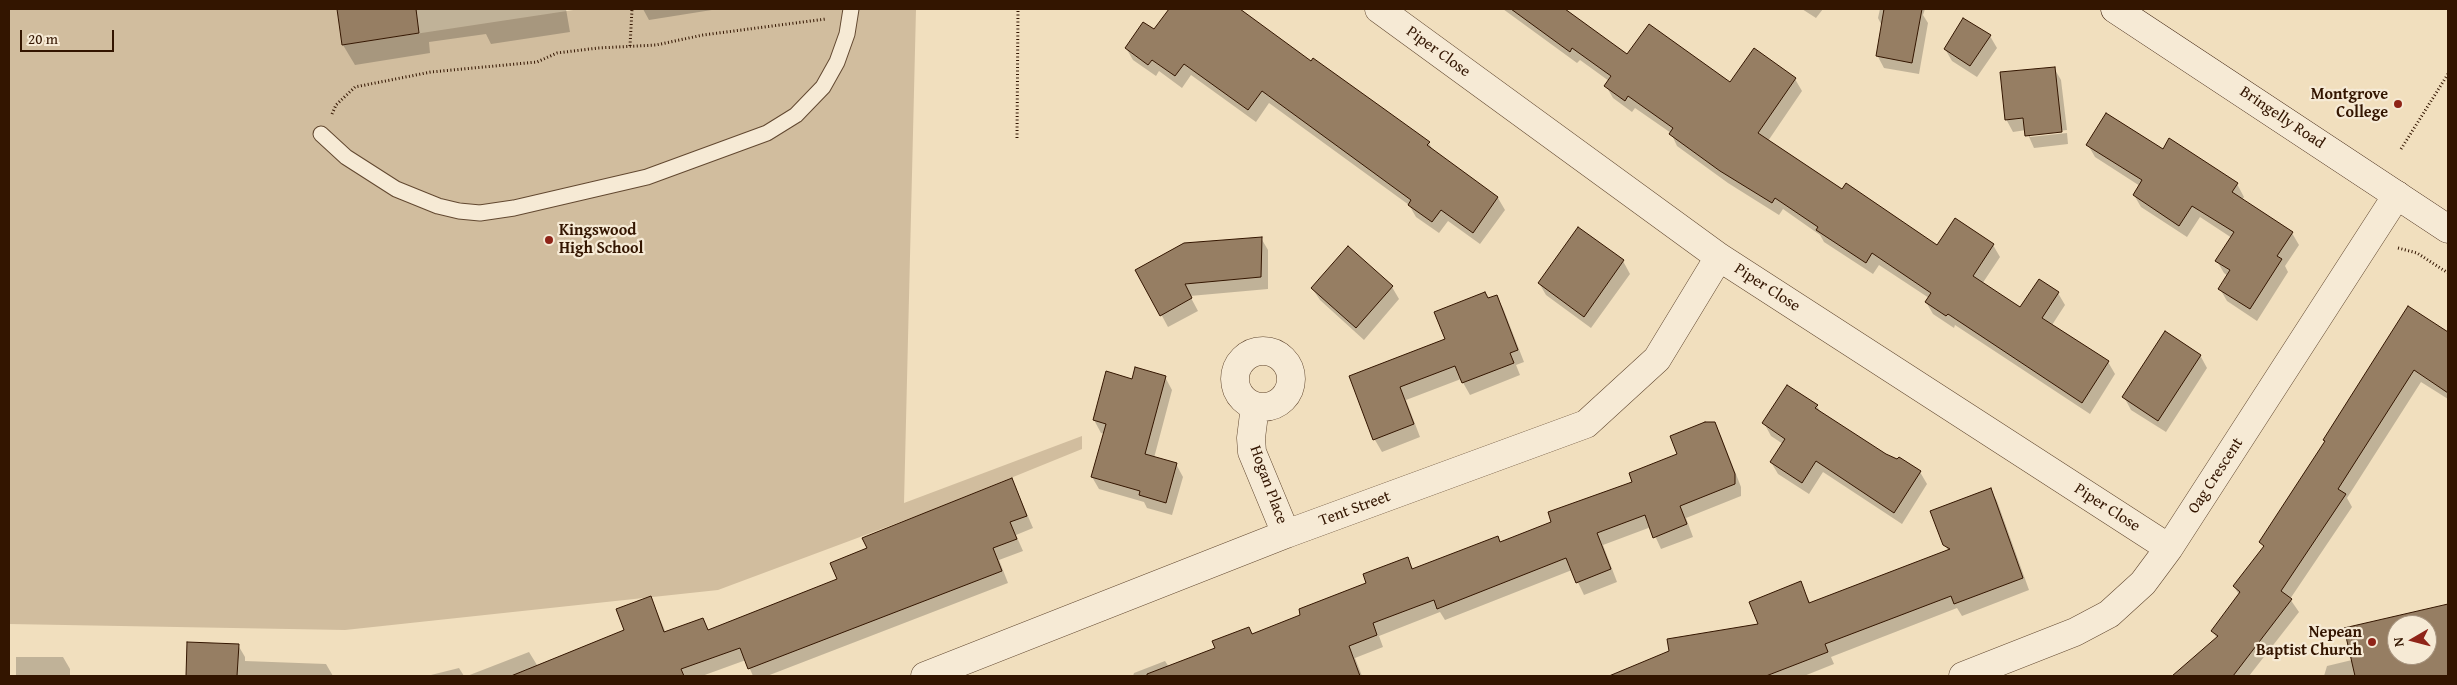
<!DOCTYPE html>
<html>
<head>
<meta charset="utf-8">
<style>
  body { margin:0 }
  #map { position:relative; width:2457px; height:685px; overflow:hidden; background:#f1dfbe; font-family:"Gentium Book Plus",serif }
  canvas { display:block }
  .frame { position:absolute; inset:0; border:10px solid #331500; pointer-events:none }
  .north { position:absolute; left:2387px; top:615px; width:50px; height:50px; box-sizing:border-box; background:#f6ead5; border:1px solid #a89580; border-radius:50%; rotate:262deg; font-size:14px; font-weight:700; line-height:20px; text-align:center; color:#331500 }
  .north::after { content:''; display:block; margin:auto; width:18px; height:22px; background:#8f2418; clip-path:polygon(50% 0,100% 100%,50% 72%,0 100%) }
  .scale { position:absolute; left:20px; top:30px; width:94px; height:22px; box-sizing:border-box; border:2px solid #331500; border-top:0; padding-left:6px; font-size:15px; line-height:18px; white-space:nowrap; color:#331500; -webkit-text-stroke:4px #f6ead5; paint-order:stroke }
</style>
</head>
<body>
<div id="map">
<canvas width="2457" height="685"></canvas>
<div class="frame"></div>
<div class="north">N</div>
<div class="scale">20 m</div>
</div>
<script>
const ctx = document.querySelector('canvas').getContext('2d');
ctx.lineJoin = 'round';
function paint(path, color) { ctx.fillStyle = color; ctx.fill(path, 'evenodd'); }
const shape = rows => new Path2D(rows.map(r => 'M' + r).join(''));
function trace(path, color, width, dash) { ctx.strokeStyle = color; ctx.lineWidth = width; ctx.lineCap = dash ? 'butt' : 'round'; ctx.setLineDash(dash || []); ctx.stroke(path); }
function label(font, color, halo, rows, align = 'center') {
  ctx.font = font + ' "Gentium Book Plus",serif'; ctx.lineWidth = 4.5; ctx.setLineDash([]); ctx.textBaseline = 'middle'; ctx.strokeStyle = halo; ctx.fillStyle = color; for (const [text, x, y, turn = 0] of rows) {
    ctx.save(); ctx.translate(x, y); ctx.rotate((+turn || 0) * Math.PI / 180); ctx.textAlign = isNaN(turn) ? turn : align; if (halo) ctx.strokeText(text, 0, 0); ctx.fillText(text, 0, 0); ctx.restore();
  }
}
paint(shape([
  [9,9,337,9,342,45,580,9,916,9,904,503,1082,436,1082,449,927,512,718,590,345,630,9,624]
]), '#d1bd9e');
paint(shape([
  [338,9,566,9,570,32,491,44,486,34,429,42,430,53,355,65,343,45],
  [643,9,718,9,649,20],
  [1170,9,1238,9,1311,62,1380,107,1429,143,1433,151,1498,198,1505,210,1480,244,1448,221,1439,233,1416,217,1409,205,1269,103,1256,122,1191,75,1182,88,1159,71,1156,76,1133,60,1126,48,1154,31],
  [1503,9,1565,9,1627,56,1731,84,1795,79,1802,91,1768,141,1842,191,1938,246,1993,245,2000,257,1982,284,2020,309,2058,293,2065,305,2052,325,2108,362,2115,374,2090,414,1955,325,1954,328,1933,314,1926,302,1929,298,1879,265,1873,274,1824,242,1820,235,1783,209,1779,215,1728,183,1677,146,1671,133,1635,108,1632,112,1613,98,1606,86,1609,81,1580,60,1577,63],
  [1802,9,1823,9,1816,18],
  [1880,9,1925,9,1923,15,1928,23,1919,74,1884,68,1877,55,1882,26,1878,18],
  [1990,36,1997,48,1977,77,1952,61,1945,49],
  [2054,68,2061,80,2067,130,2030,134,2030,137,2067,133,2068,144,2034,148,2026,130,2013,132,2006,119],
  [2088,145,2163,150,2237,184,2244,197,2242,200,2292,233,2299,245,2285,266,2288,272,2257,321,2227,301,2220,289,2228,276,2224,273,2217,261,2232,238,2200,217,2187,237,2141,207,2134,195,2140,186,2095,157],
  [1261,238,1268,250,1268,289,1190,296,1198,311,1168,327,1137,270],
  [1348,248,1392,287,1399,299,1364,340,1320,300,1312,288],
  [1623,261,1630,274,1591,328,1546,295,1539,283],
  [1496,296,1503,308,1524,362,1516,365,1520,375,1470,395,1461,379,1406,400,1420,437,1382,452,1375,440,1350,377,1446,340,1488,299],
  [2409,307,2448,333,2448,399,2421,382,2347,498,2352,507,2290,599,2299,612,2249,676,2174,676,2217,638,2212,631,2239,595,2234,586,2264,548,2261,542,2326,442,2324,440],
  [2200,355,2207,368,2166,432,2131,410,2124,397],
  [1165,377,1172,390,1154,458,1176,464,1183,477,1172,515,1147,508,1144,502,1099,489,1092,477,1105,434,1101,433,1094,420],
  [1817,406,1821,413,1885,455,1897,461,1899,459,1920,472,1927,484,1902,524,1823,472,1809,494,1778,474,1771,462,1783,444,1771,436,1764,423],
  [1714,423,1721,436,1741,487,1741,496,1686,518,1693,537,1661,549,1651,527,1603,545,1617,582,1584,595,1572,570,1445,620,1440,612,1379,636,1383,647,1355,658,1362,676,1133,676,1134,673,1165,661,1169,667,1302,616,1368,584,1407,558,1414,570,1500,543,1553,523,1634,483,1679,455],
  [1012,479,1033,528,1016,535,1023,551,999,560,1008,583,767,676,753,676,746,660,702,676,467,676,529,652,537,665,625,631,651,598,666,633,703,619,709,631,838,580,868,549],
  [1990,489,1997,501,2029,590,1962,616,1957,608,1831,657,1834,664,1804,676,1609,676,1670,652,1759,625,1800,583,1811,604,1948,551,1945,544],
  [2448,605,2448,676,2324,676,2327,666,2352,660,2345,629],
  [2397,625,2427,625,2427,655,2397,655],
  [188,644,238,645,245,657,245,661,326,664,333,676,187,676],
  [16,657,63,657,70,669,70,676,16,676],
  [459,668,464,676,427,676]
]), '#0003');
const building = shape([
  [337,9,416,9,419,33,342,45,337,9],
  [1169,9,1240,9,1311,61,1313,58,1380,106,1430,142,1427,145,1498,197,1473,233,1441,210,1432,222,1408,205,1411,200,1262,91,1248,110,1184,64,1175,76,1152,60,1148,65,1125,48,1143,22,1154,29,1169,9],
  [1511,9,1565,9,1627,54,1649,24,1730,82,1754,48,1796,78,1758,133,1842,189,1846,183,1937,245,1955,218,1994,244,1973,276,2020,307,2039,279,2059,292,2042,318,2109,361,2082,403,1948,314,1946,316,1925,302,1931,293,1872,253,1866,263,1816,230,1818,227,1775,198,1772,203,1720,171,1669,134,1673,128,1628,96,1625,101,1604,86,1611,76,1572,48,1570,52,1511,9],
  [1884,9,1922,9,1912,63,1876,56,1884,9],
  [1963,18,1991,35,1970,66,1944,49,1963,18],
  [2055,67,2062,132,2025,136,2023,118,2005,120,2000,72,2055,67],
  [2106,113,2163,149,2169,138,2238,183,2232,192,2293,232,2277,256,2282,259,2250,309,2218,289,2230,270,2215,261,2234,232,2192,206,2179,226,2133,195,2142,180,2086,145,2106,113],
  [1578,227,1624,260,1584,317,1538,283,1578,227],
  [1262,237,1261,277,1185,284,1192,298,1160,316,1135,270,1184,243,1262,237],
  [1348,246,1393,286,1356,328,1311,288,1348,246],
  [1485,292,1488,298,1497,295,1518,350,1510,353,1514,363,1462,383,1455,366,1400,387,1414,424,1373,440,1349,376,1445,339,1434,312,1485,292],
  [2408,306,2448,332,2448,393,2414,370,2338,489,2346,494,2281,591,2292,599,2233,676,2172,676,2218,636,2211,631,2240,592,2233,586,2264,546,2259,542,2325,441,2323,440,2408,306],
  [2165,331,2201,355,2158,421,2122,397,2165,331],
  [1135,367,1166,376,1145,454,1177,463,1166,503,1139,495,1140,491,1091,477,1106,424,1093,420,1106,371,1132,379,1135,367],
  [1787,385,1818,405,1815,408,1886,454,1897,459,1899,457,1921,471,1894,513,1816,461,1802,483,1770,462,1785,439,1762,423,1787,385],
  [1705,422,1715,422,1735,474,1735,484,1680,506,1687,524,1653,538,1645,515,1597,533,1611,569,1576,583,1566,558,1437,609,1434,600,1373,623,1377,635,1349,646,1360,676,1147,676,1147,674,1215,648,1212,641,1249,627,1252,634,1300,615,1299,609,1366,583,1363,574,1408,557,1412,569,1498,536,1500,542,1551,522,1548,512,1632,482,1629,473,1677,454,1670,436,1705,422],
  [1012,478,1027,516,1010,522,1017,539,993,548,1002,571,748,669,740,648,681,669,684,676,511,676,624,630,616,609,651,596,664,632,703,618,708,630,837,579,830,563,867,548,862,538,1012,478],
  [1991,488,2023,578,1954,604,1951,596,1825,644,1828,652,1766,676,1609,676,1669,651,1667,639,1758,624,1749,602,1801,581,1809,603,1950,549,1943,545,1930,511,1991,488],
  [2448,604,2448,676,2355,676,2344,628,2448,604],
  [2397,625,2427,625,2427,655,2397,655,2397,625],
  [187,642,239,644,237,676,186,676,187,642]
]);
paint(building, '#967e63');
trace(building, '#331500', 1);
const service = shape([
  [321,134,346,157,396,189,438,206,459,211,480,213,514,208,647,177,767,133,796,115,823,87,837,62,847,34,851,9]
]);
const minor = shape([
  [1379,9,1719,257,2169,548],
  '1235 379a28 28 0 1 1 56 0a28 28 0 1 1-56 0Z',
  [1255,406,1251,438,1252,452,1286,534],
  [925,676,1286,534,1586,424,1657,359,1719,257],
  [1963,676,2075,632,2109,614,2143,583,2169,548,2397,195]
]);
const secondary = shape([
  [2115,9,2448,229]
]);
trace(service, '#624830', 17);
trace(minor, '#624830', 29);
trace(secondary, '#331500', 29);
trace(shape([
  [630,46,632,9],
  [332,114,336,105,355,87,431,72,537,62,557,53,598,48,656,45,703,35,826,19],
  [1017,138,1018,9],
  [2401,149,2448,74],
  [2398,248,2417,253,2448,273]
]), '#331500', 3, [1, 2.5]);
trace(service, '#f6ead5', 15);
trace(minor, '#f6ead5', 28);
trace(secondary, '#f6ead5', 28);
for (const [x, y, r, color] of [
  [2398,104,5,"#8f2418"],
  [549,240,5,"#8f2418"],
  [2372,642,5,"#8f2418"]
]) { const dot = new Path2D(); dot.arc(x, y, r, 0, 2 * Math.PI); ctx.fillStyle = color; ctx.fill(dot); trace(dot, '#f6ead5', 2); }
label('16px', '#331500', '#f6ead5', [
  ["Piper Close",1438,52,36],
  ["Bringelly Road",2282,118,34],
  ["Piper Close",1767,288,33],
  ["Oag Crescent",2216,476,-57],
  ["Hogan Place",1268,485,70],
  ["Piper Close",2107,508,33],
  ["Tent Street",1355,509,-20]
]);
label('bold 16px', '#331500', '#f6ead5', [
  ["Montgrove",2388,95],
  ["College",2388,113],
  ["Kingswood",559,231,"left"],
  ["High School",559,249,"left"],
  ["Nepean",2362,633],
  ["Baptist Church",2362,651]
], 'right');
</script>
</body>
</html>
